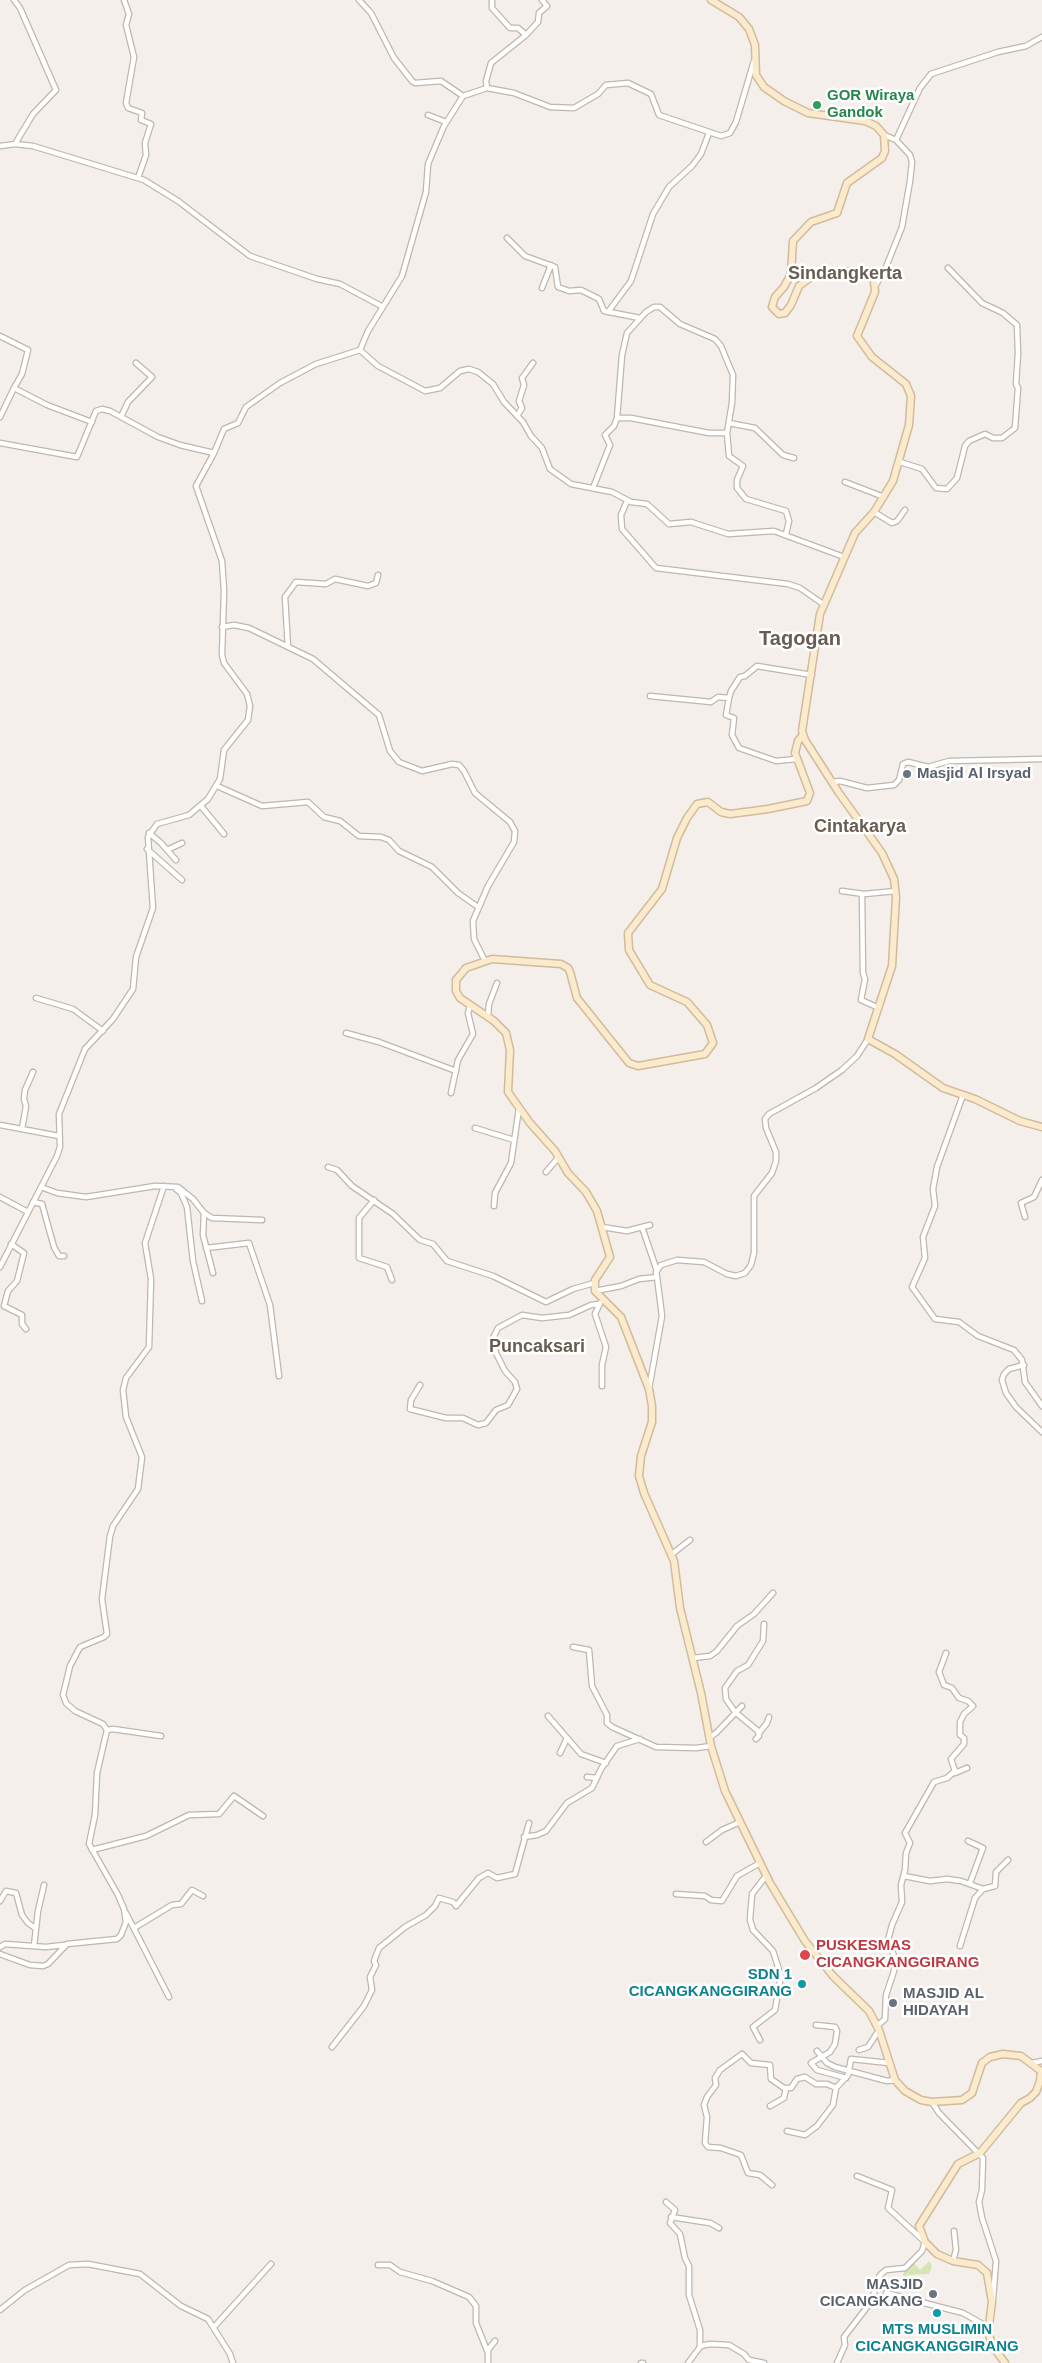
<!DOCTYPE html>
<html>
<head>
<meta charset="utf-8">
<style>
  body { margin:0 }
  canvas { display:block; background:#f4efea }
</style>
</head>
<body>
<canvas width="1042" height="2363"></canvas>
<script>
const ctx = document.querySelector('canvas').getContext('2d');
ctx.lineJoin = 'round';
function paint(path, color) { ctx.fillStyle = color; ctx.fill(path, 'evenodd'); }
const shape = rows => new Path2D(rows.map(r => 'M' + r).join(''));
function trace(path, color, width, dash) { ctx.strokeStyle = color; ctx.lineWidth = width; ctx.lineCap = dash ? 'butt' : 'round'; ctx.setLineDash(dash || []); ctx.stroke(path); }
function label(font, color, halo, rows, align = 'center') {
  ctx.font = font + ' Arial,sans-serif'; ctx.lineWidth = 5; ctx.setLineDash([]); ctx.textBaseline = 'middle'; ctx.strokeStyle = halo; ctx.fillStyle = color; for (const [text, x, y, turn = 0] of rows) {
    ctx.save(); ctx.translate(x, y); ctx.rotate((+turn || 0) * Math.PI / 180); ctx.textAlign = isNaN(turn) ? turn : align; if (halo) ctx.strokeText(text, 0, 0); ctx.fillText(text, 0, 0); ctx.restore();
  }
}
paint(shape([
  [929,2261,932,2266,929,2274,907,2275,907,2278,903,2278,904,2270,913,2262,920,2270]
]), '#d6e5b5');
const street = shape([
  [14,0,20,8,56,90,33,114,15,144],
  [124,0,129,14,126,25,134,57,126,103,128,108,142,113,141,120,151,124,145,143,146,155,138,178],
  [359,0,371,13,394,58,412,81,415,83,441,81,463,96],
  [492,0,492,8,510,28,518,28,526,35],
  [487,88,486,81,491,63,526,35,538,22,539,13,547,6,542,0],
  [428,115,446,122],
  [884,135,896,140,920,88,931,74,998,52,1026,46,1042,37],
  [0,146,15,144,33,146,144,180,178,201,250,256,317,279,340,284,383,307],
  [507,238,525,256,555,267,558,287,569,291,581,290,599,299,604,311,640,318],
  [875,286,884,272,902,227,910,181,912,162,910,155,896,140],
  [542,288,551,265],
  [608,312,631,281,653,214,669,187,692,166,701,154,709,133],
  [0,336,28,350,22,374,14,388,47,405,92,422],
  [360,350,378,366,425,391,440,388,460,371,469,369,478,372,493,384,504,402,523,422,531,436,542,448,550,469,571,484,612,492,631,502,647,504,669,524,691,522,728,534,774,531,844,557],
  [517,416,522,408,519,401,524,385,522,378,533,363],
  [0,417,14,388],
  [121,417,128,402,152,377,136,363],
  [617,418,631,418,709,433,727,433],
  [729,423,755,428,783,455,794,458],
  [0,443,77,457,96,411,102,409,110,411,158,437,180,445,214,453],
  [900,462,922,469,936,488,947,489,957,478,965,446,969,441,985,434,993,438,1002,438,1015,428,1018,388,1016,384,1018,353,1017,325,1003,313,982,303,948,268],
  [845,482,884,497],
  [593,488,610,445,605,435,614,426,617,418,622,355,627,333,646,312,654,307,660,307,680,324,715,339,721,346,733,375,732,403,727,433,729,456,743,466,737,480,737,488,746,499,786,511,789,521,786,534],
  [627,501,621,515,622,529,656,568,788,584,800,588,823,604],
  [874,512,892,523,897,521,905,510],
  [222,627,234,625,249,628,313,659,379,715,390,751,399,762,422,771,452,764,459,765,464,771,475,793,510,822,515,831,514,842,488,886,473,921,474,939,485,961],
  [288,647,285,597,296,582,326,584,335,579,368,586,376,583,378,575],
  [650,696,711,702,718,697,729,698],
  [796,759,776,761,739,748,732,735,734,718,726,715,729,698,731,691,740,677,745,676,757,666,812,675],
  [832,782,840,781,867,788,894,785,899,780,903,764,908,762,928,767,949,761,1042,759],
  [217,786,262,806,308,802,324,817,340,821,359,836,381,837,389,840,399,851,432,867,458,893,478,907],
  [201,806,224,834],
  [149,833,161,843,176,860],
  [147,849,182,880],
  [167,850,182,843],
  [842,891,864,894,896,891],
  [862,894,863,973,865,979,861,1000,879,1008],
  [36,998,73,1009,103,1031],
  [488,1017,489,1004,497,983],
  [346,1033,379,1042,456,1071],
  [451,1093,458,1060,473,1034,468,1013,470,1006],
  [963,1095,937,1167,933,1189,935,1206,923,1237,925,1258,912,1287,935,1319,959,1322,978,1336,1014,1350,1022,1360,1025,1382,1042,1406],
  [0,1125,59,1136],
  [475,1128,514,1140],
  [22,1129,26,1106,24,1099,25,1090,33,1072],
  [328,1167,337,1170,352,1186,393,1214,420,1240,433,1244,447,1261,493,1276,546,1302,573,1289,594,1283],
  [546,1172,558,1158],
  [41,1187,57,1193,86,1197,155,1186,178,1187,193,1199,204,1213,212,1218,262,1220],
  [176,1189,181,1193,187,1207,193,1261,202,1301],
  [0,1197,28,1212],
  [374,1200,359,1218,359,1258,387,1267,392,1280],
  [33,1202,42,1204,54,1247,59,1256,64,1256],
  [494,1206,495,1193,511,1163,519,1108],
  [204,1213,203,1235,213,1273],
  [1025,1217,1021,1203,1034,1197,1042,1180],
  [602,1227,627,1231,650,1225],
  [642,1227,657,1271],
  [11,1244,24,1253,17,1281,8,1291,4,1306,22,1315,22,1324,26,1329],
  [206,1248,249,1243,270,1305,279,1376],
  [0,1267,57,1156,60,1147,59,1114,85,1049,113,1019,133,989,136,957,153,908,148,837,157,824,189,815,208,799,220,779,224,750,248,720,250,706,247,694,224,663,222,655,224,591,222,561,196,486,214,453,224,429,238,423,246,407,280,383,316,364,360,350,368,331,402,276,426,192,428,164,444,126,463,96,487,88,514,93,550,107,574,108,598,94,606,85,628,83,651,94,659,115,721,136,730,133,736,122,754,61],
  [595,1291,621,1286,639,1279,657,1277,656,1272,661,1265,677,1260,704,1262,727,1274,736,1276,745,1273,751,1265,754,1253,754,1196,772,1173,776,1161,776,1152,766,1128,765,1119,769,1114,816,1088,842,1070,857,1056,868,1039],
  [600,1303,595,1314,606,1347,602,1365,602,1386],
  [1024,1365,1009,1369,1004,1374,1002,1380,1006,1393,1016,1407,1042,1432],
  [420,1385,411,1400,410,1409,446,1418,463,1418,478,1425,486,1423,496,1410,508,1405,517,1389,515,1382,505,1371,496,1353,493,1338,498,1328,522,1315,542,1318,569,1315,591,1305,599,1304],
  [649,1389,662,1316,657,1277],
  [672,1554,690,1540],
  [573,1647,589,1650,592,1686,607,1715,607,1723,612,1727,656,1747,696,1748,711,1746],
  [693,1658,710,1656,717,1651,737,1626,754,1614,773,1593],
  [548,1716,581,1754,606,1763],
  [107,1730,113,1729,161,1736],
  [759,1733,767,1723,769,1717],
  [709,1738,716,1733,742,1706],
  [756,1739,759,1736,758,1731,735,1712,726,1699,725,1688,737,1671,748,1665,763,1641,764,1624],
  [560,1753,567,1738],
  [955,1773,967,1768],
  [587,1777,597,1778],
  [524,1837,537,1835,546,1831,567,1803,592,1788,601,1769,617,1746,640,1739],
  [968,1841,983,1848,970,1883],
  [706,1842,722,1830,740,1822],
  [92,1850,146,1836,189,1815,219,1814,234,1796,263,1816],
  [904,1876,930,1881,947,1879,961,1881,983,1889,975,1898,960,1946],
  [983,1889,995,1886,996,1872,1008,1860],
  [676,1894,705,1896,711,1900,722,1901,737,1876,760,1863],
  [0,1901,6,1891,16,1893,22,1915,28,1923,35,1928],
  [126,1913,169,1997],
  [134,1928,172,1905,181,1904,192,1890,203,1896],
  [34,1946,38,1911,44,1885],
  [0,1947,5,1944,46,1947,64,1945],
  [0,1954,30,1965,43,1966,48,1964,67,1944,117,1939,121,1935,126,1922,124,1909,118,1895,89,1844,95,1815,97,1773,107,1730,103,1724,75,1711,66,1703,63,1695,70,1666,80,1647,104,1637,107,1634,102,1599,110,1536,113,1526,138,1489,142,1457,126,1417,123,1390,126,1378,149,1347,151,1279,145,1243,164,1186],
  [816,2025,835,2027,837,2031,835,2044,830,2052,811,2063,817,2070,846,2078],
  [877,2026,885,2019,886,1995,894,1971,894,1956,888,1940,892,1925,902,1902,901,1885,905,1870,906,1853,910,1843,905,1833,934,1782,947,1778,955,1771,951,1759,964,1744,964,1738,960,1735,960,1722,964,1714,973,1706,968,1701,959,1698,952,1688,944,1685,939,1672,946,1653],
  [760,2040,753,2027,775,2010,781,1976,773,1951,753,1930,750,1920,752,1894,766,1876],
  [332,2047,364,2006,372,1990,370,1977,376,1965,374,1961,379,1948,405,1927,426,1915,435,1906,439,1898,453,1902,456,1906,479,1878,488,1873,497,1878,515,1874,529,1823],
  [859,2050,868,2047,879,2030],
  [817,2051,827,2063,835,2067,887,2081,895,2080],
  [1032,2063,1042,2061],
  [932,2102,939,2113,983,2158,982,2190,979,2202,982,2218,996,2261,993,2299],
  [770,2106,784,2098,786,2088],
  [787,2131,805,2135,817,2126,833,2105,836,2088],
  [772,2185,760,2175,748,2173,741,2155,721,2148,708,2147,705,2143,707,2117,704,2105,707,2097,716,2085,715,2078,720,2070,742,2054,751,2063,770,2065,771,2079,784,2088,791,2088,797,2079,805,2077,816,2084,827,2084,836,2088,848,2075,851,2059,889,2063],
  [666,2202,675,2210,670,2223,680,2234,685,2258,689,2266,689,2295,700,2330,700,2347,688,2363],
  [671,2217,710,2223,719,2228],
  [953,2261,956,2250,954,2231],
  [378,2265,390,2265,400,2272,432,2281,469,2297,476,2306,476,2323,488,2353],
  [886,2293,963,2313,988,2327],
  [0,2310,25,2290,69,2265,88,2264,140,2274,181,2306,208,2319,230,2354,233,2363],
  [214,2327,271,2264],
  [701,2346,710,2344,729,2345,744,2354,749,2360,764,2363],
  [488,2363,488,2350,495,2341],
  [641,2363,643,2363],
  [837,2363,845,2345,844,2337,871,2302,880,2275,886,2270,905,2268,922,2251,925,2242,888,2208,892,2190,857,2176]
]);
const secondary = shape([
  [711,0,739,17,749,29,755,45,756,75,764,87,784,101,808,113,865,121,876,126,884,135,885,151,882,158,847,183,837,213,811,222,793,241,791,274,784,287,775,297,772,307,779,314,785,313,791,305,799,286,815,274,859,271,869,273,874,281,875,292,857,336,872,357,906,384,911,396,909,425,893,481,874,512,855,533,820,614,802,731,805,740,839,793,882,853,894,879,896,897,892,966,868,1039,895,1054,943,1088,975,1099,1020,1121,1042,1127],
  [803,735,798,741,795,753,810,793,807,801,768,809,730,814,721,812,708,802,697,804,687,818,677,838,662,889,628,933,629,950,650,985,687,1002,707,1025,713,1043,705,1054,638,1066,629,1063,577,998,570,972,568,968,561,964,492,959,466,968,456,980,456,991,460,998,494,1021,506,1033,510,1050,508,1092,530,1123,555,1151,568,1173,586,1192,597,1211,610,1257,595,1280,595,1291,621,1317,649,1389,652,1406,652,1422,641,1456,639,1476,644,1493,674,1561,680,1608,701,1693,711,1746,725,1791,770,1883,805,1941,833,1976,869,2011,879,2030,895,2080,905,2091,921,2100,932,2102,962,2100,972,2093,982,2063,990,2057,1003,2054,1021,2056,1041,2071,1040,2081,1036,2092,1030,2098,1021,2103,980,2153,958,2164,919,2226,925,2242,937,2254,953,2261,978,2265,987,2273,992,2302,988,2333,994,2348,1005,2363]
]);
trace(street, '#bfb6ad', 7);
trace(secondary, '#d0bc9c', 9);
trace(street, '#fff', 4.5);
trace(secondary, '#fbeacc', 6);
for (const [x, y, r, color] of [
  [817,105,5,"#2e9e5b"],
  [907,774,5,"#6b7280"],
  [805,1955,6,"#e0444e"],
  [802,1984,5,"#0f9aa8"],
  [893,2003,5,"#6b7280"],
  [933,2294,5,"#6b7280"],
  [937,2313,5,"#0f9aa8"]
]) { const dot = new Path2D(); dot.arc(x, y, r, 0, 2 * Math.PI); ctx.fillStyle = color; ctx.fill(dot); trace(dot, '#fff', 2); }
label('bold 15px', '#27864d', '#fff', [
  ["GOR Wiraya",827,96],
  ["Gandok",827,113]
], 'left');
label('bold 15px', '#5b616d', '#fff', [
  ["Masjid Al Irsyad",917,774],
  ["MASJID AL",903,1994],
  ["HIDAYAH",903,2011],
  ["MASJID",923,2285,"right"],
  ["CICANGKANG",923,2302,"right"]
], 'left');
label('bold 15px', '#be3a42', '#fff', [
  ["PUSKESMAS",816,1946],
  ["CICANGKANGGIRANG",816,1963]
], 'left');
label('bold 15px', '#0d838f', '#fff', [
  ["SDN 1",792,1975],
  ["CICANGKANGGIRANG",792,1992],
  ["MTS MUSLIMIN",937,2330,"center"],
  ["CICANGKANGGIRANG",937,2347,"center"]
], 'right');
label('bold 18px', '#695c50', '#fff', [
  ["Sindangkerta",845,274],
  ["Cintakarya",860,827],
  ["Puncaksari",537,1347]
]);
label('bold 20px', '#695c50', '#fff', [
  ["Tagogan",800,639]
]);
</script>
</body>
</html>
